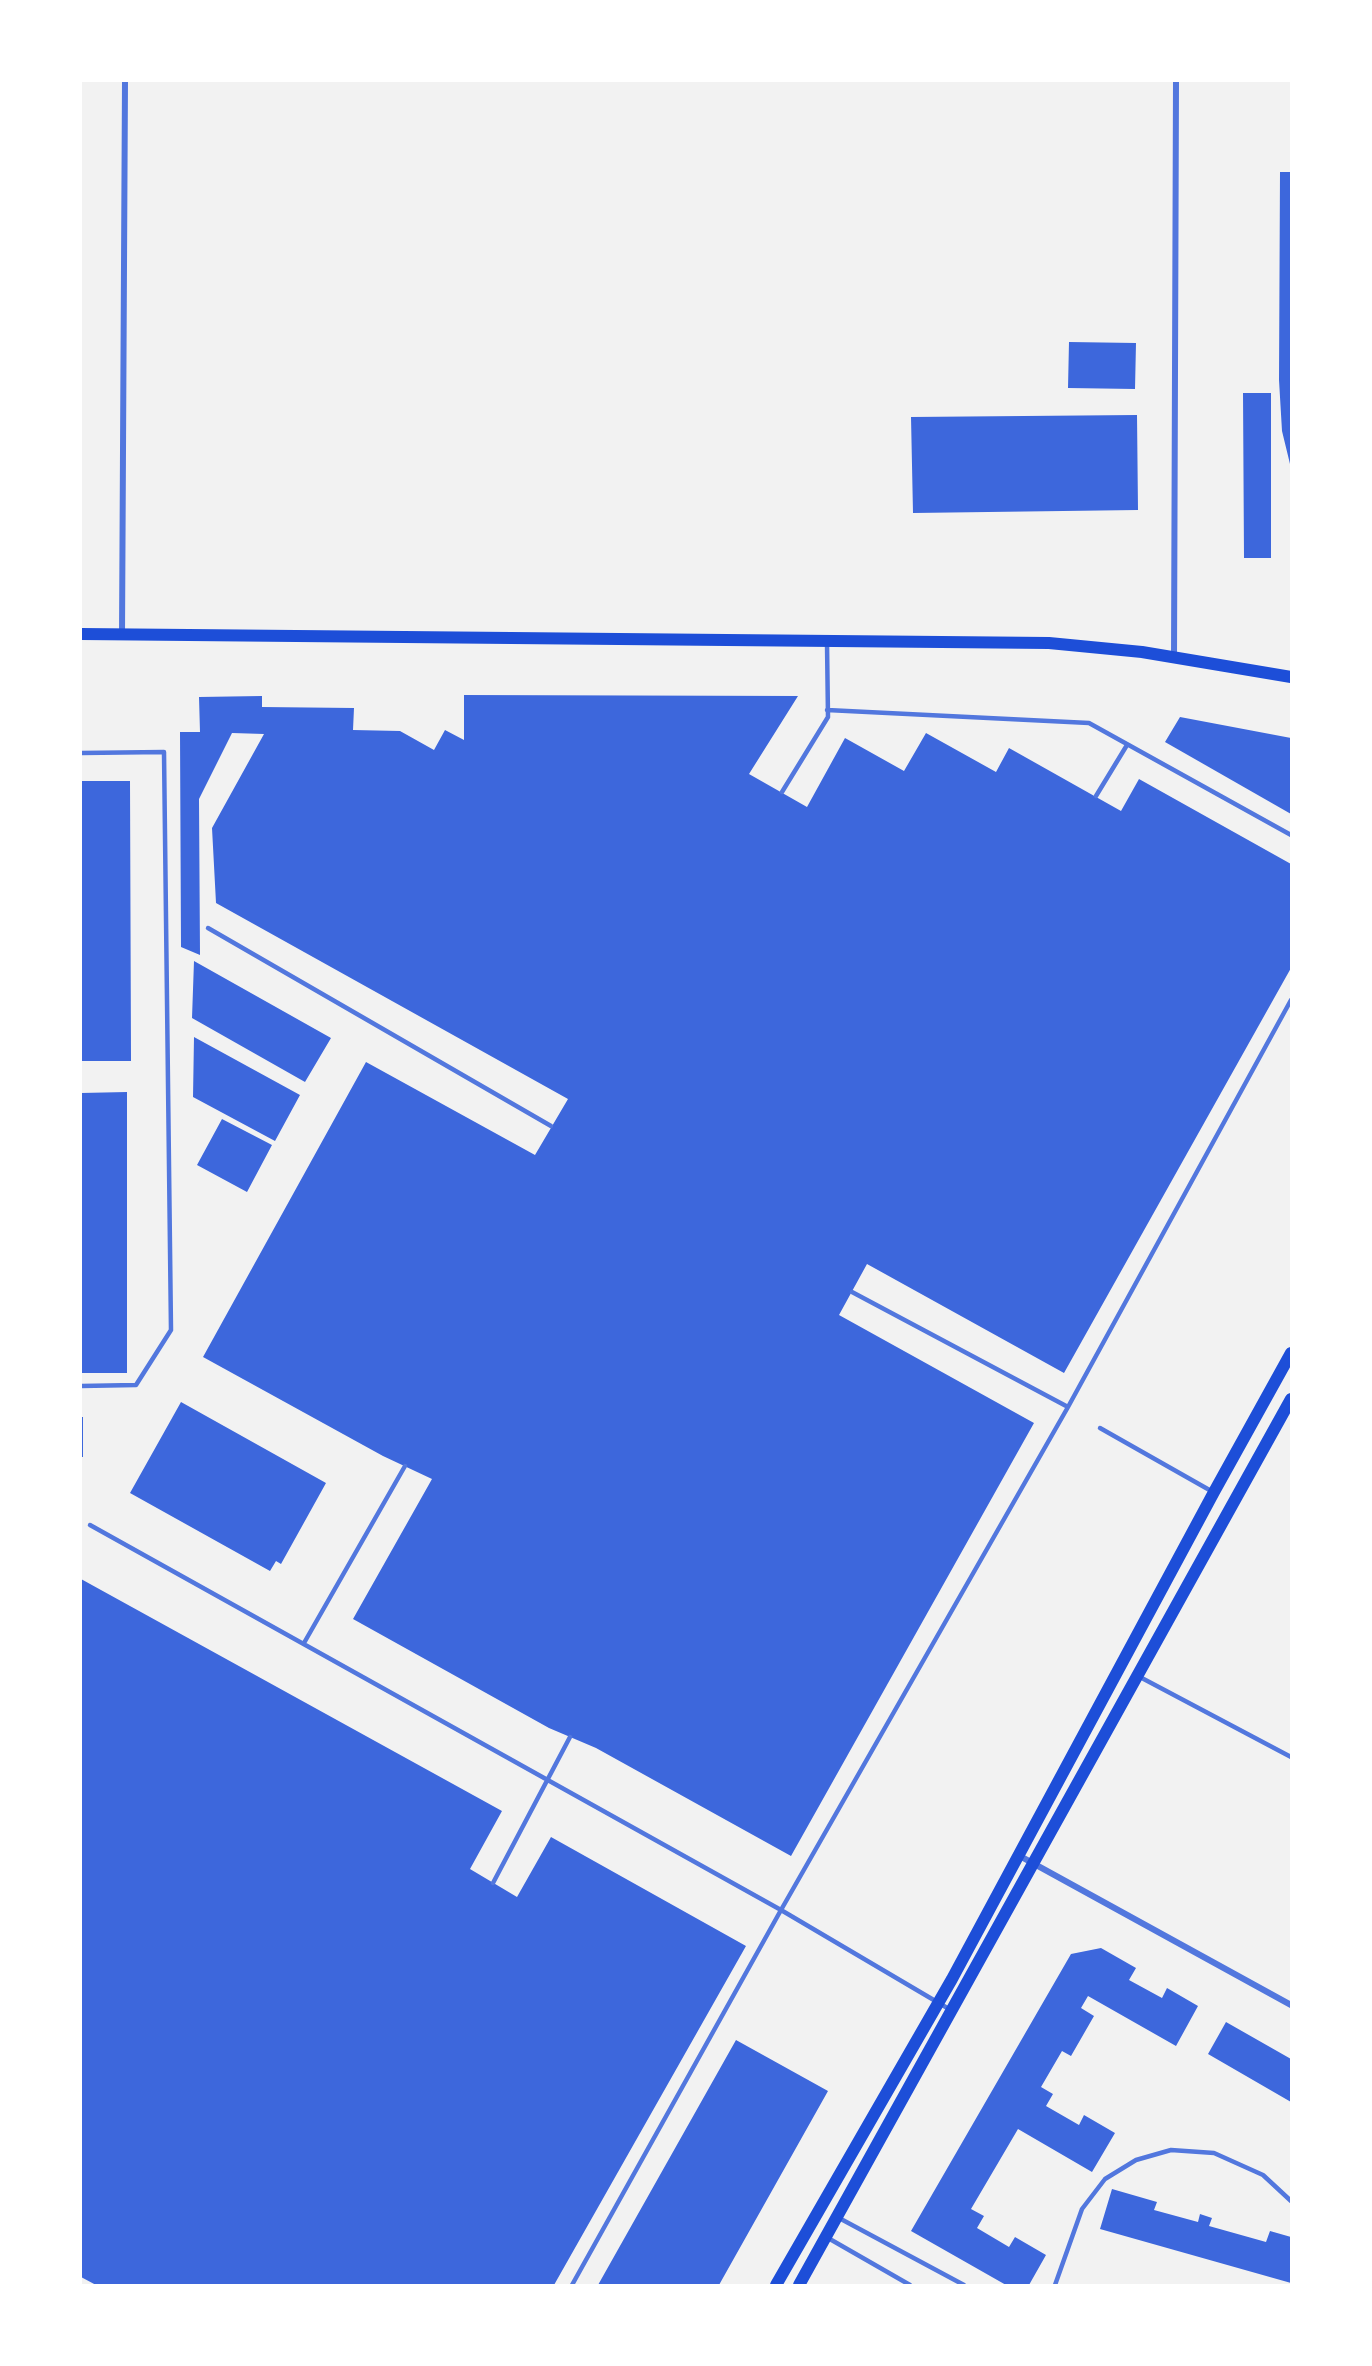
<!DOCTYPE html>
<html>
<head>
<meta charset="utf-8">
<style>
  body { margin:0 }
  #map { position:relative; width:1372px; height:2366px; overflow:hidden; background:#f2f2f2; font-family:"IBM Plex Sans",sans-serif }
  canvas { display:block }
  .frame { position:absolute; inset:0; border:82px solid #fff; pointer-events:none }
</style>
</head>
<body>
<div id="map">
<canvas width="1372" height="2366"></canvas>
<div class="frame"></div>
</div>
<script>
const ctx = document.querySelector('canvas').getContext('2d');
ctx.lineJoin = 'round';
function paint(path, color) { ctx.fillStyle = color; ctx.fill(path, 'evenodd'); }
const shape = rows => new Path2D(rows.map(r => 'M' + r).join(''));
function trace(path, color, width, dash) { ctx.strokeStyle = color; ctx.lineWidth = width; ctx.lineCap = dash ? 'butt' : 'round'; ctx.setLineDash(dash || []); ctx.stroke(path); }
paint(shape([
  [1280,172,1291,172,1290,464,1282,431,1279,380],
  [1069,342,1136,343,1135,389,1068,388],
  [1243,393,1271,393,1271,558,1244,558],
  [1137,415,1138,510,913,513,911,417],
  [464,695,798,696,749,774,807,807,845,738,904,771,926,733,996,772,1009,748,1121,811,1139,779,1291,864,1291,968,1064,1373,867,1264,839,1315,1034,1423,791,1856,596,1748,549,1728,353,1619,432,1479,383,1456,203,1357,366,1062,535,1155,568,1099,216,903,212,828,264,734,232,733,199,799,200,955,181,947,180,732,200,732,199,697,262,696,262,707,354,708,353,730,400,731,434,750,445,730,464,740],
  [1180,717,1291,738,1291,814,1165,742],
  [81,781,130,781,131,1061,81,1061],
  [194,961,331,1038,305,1082,192,1018],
  [194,1037,300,1095,275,1141,193,1097],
  [127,1092,127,1373,81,1373,81,1093],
  [222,1119,272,1145,247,1192,197,1165],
  [181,1402,326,1483,281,1564,276,1561,270,1571,130,1493],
  [81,1417,83,1417,83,1457,81,1457],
  [81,1579,502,1811,470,1869,517,1897,551,1837,746,1946,554,2285,96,2285,81,2277],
  [1101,1948,1136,1968,1129,1980,1162,1998,1167,1988,1198,2006,1176,2046,1088,1996,1081,2008,1094,2016,1071,2056,1062,2051,1041,2087,1053,2094,1046,2106,1079,2125,1084,2115,1115,2133,1092,2172,1018,2129,971,2209,984,2216,977,2228,1009,2247,1015,2237,1046,2255,1029,2285,1006,2285,911,2231,1071,1954],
  [1226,2022,1291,2059,1291,2102,1208,2054],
  [736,2040,828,2091,719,2285,598,2285],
  [1112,2189,1157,2202,1154,2210,1198,2222,1200,2214,1212,2218,1209,2226,1266,2242,1270,2231,1291,2237,1291,2283,1100,2229]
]), '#3d67dc');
trace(shape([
  [827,710,1089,723,1291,835],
  [81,753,164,752,171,1330,136,1385,81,1386],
  [782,792,828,717,827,643],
  [1096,796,1127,745],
  [208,928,551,1126],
  [852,1292,1068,1407],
  [1100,1428,1213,1492],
  [90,1525,781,1910,949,2009],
  [304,1643,405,1466],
  [1138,1676,1291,1757],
  [493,1883,570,1737],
  [839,2218,964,2285],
  [828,2238,910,2285],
  [572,2285,781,1910,1068,1407,1291,1000],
  [1055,2285,1082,2209,1105,2179,1136,2160,1171,2150,1214,2153,1263,2175,1291,2201]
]), '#5277de', 4.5);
trace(shape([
  [122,634,125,81],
  [1174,656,1176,81],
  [1018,1855,1291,2005]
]), '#5277de', 6);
trace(shape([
  [81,634,1049,643,1142,652,1291,677],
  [776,2285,952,1979,1214,1492,1291,1353],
  [799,2285,1291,1399]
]), '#1d4ed8', 12);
</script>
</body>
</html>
